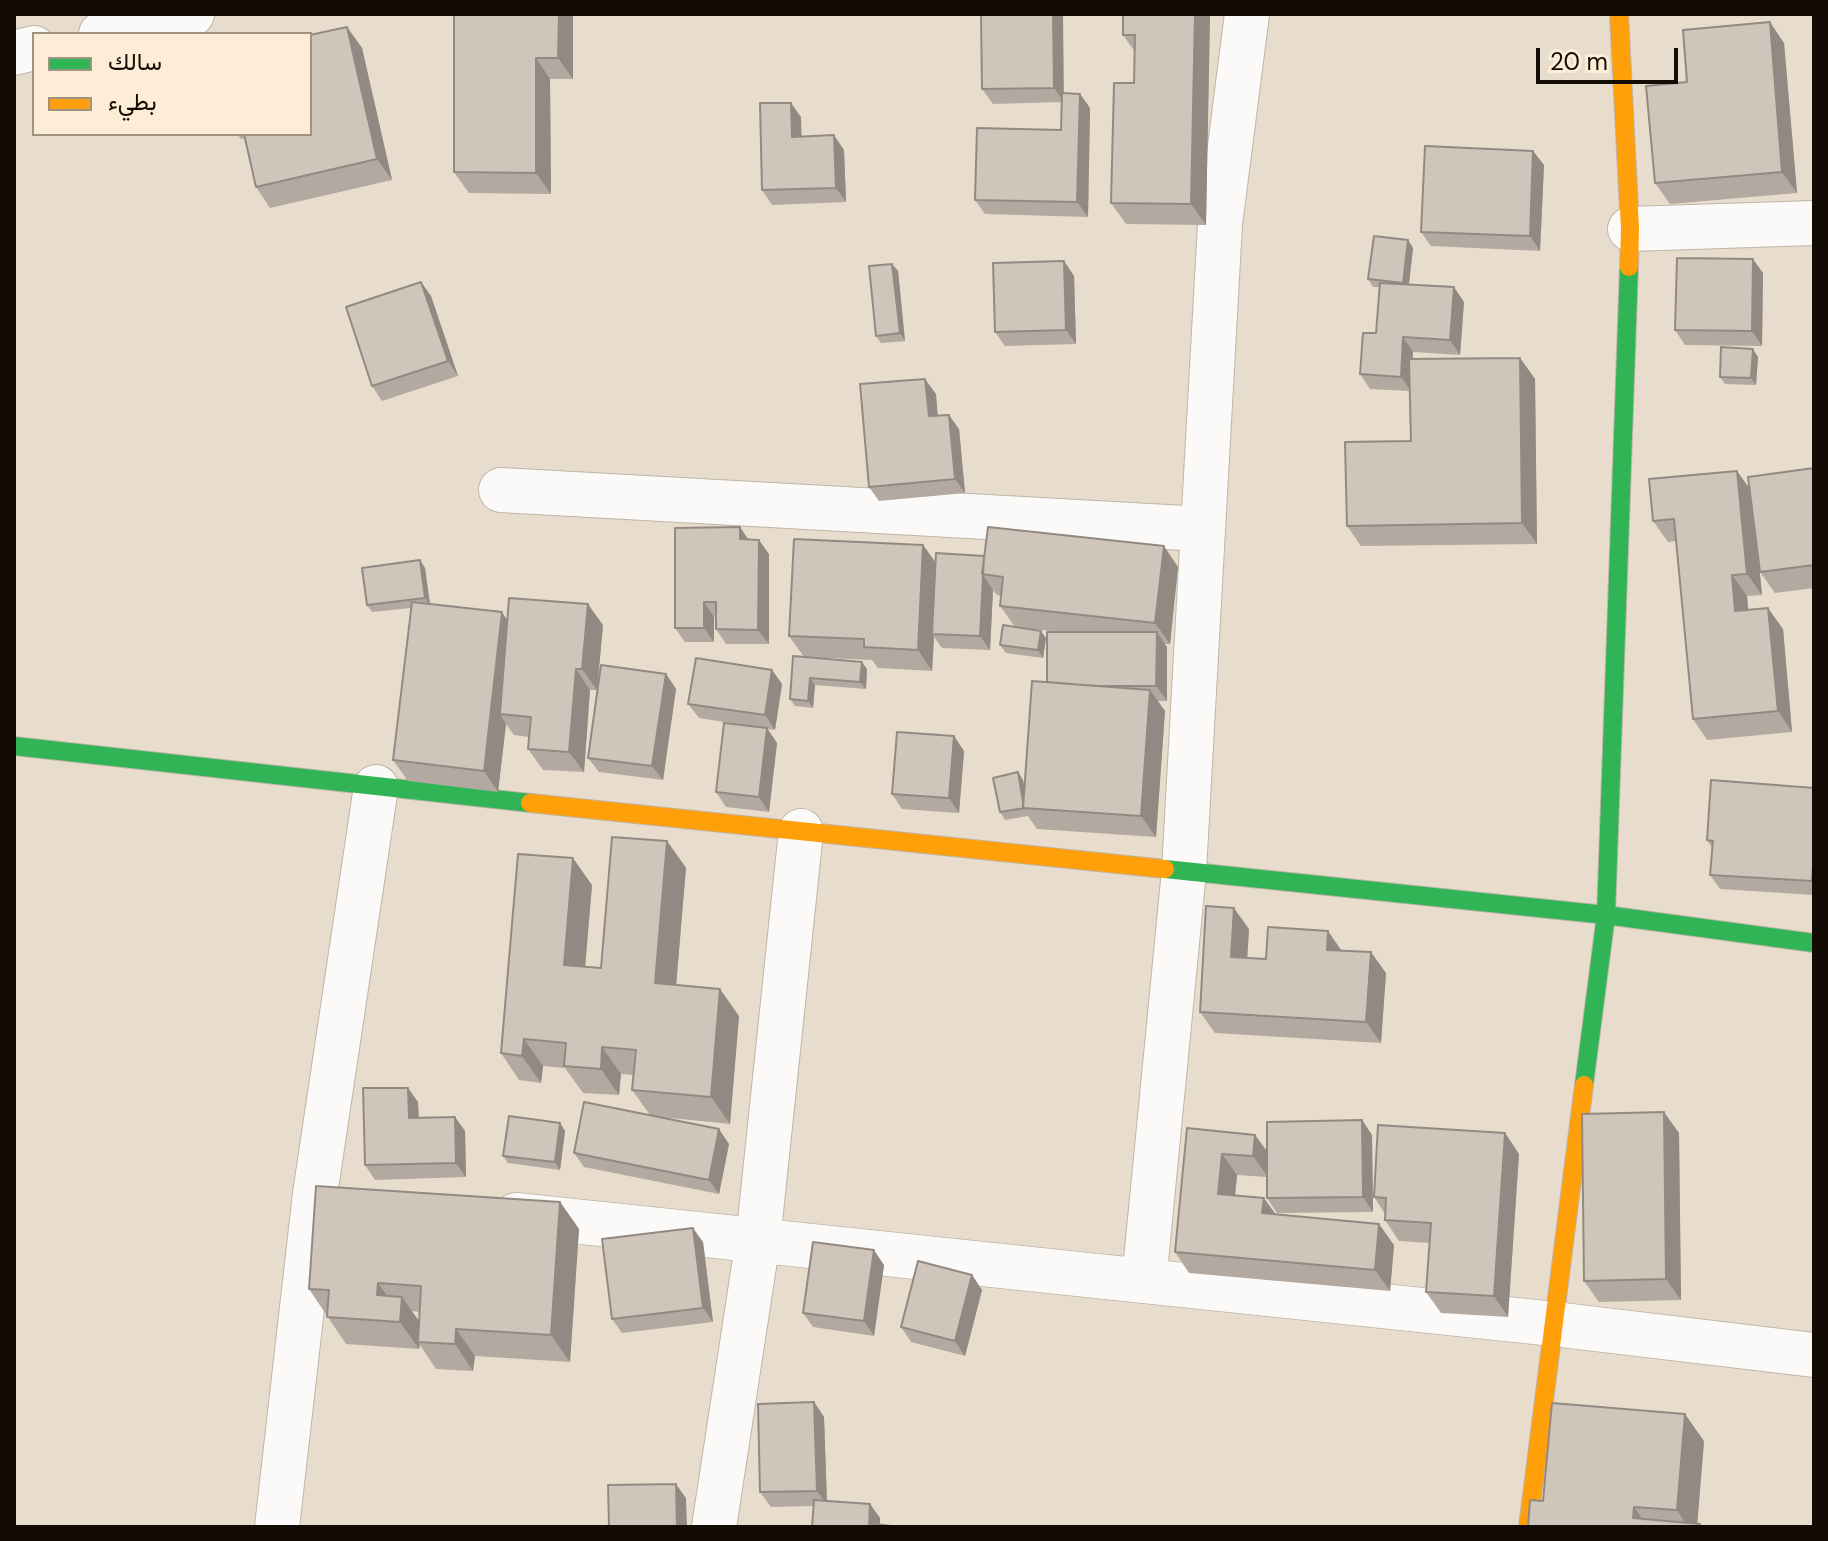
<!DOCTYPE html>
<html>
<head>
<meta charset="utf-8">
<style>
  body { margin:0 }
  #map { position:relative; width:1828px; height:1541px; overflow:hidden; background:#e8ddcd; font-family:"DM Sans",Vazirmatn,sans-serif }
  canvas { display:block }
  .frame { position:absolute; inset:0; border:16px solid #120c04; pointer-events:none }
  .legend { position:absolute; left:32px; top:32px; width:280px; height:104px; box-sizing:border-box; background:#fdedd6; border:2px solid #9f9382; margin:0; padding:10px 14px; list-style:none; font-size:24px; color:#120c04 }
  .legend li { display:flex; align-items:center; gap:16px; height:40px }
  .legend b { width:40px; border:2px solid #9f9382 }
  .scale { position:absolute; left:1536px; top:48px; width:142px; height:36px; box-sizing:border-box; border:4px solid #120c04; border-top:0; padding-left:10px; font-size:24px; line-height:28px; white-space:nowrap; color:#120c04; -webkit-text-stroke:6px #fdedd6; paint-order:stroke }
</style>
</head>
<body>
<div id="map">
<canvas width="1828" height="1541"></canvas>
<div class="frame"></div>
<ul class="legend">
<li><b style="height:10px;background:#30b455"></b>سالك</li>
<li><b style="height:10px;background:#ff9f0a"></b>بطيء</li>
</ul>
<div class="scale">20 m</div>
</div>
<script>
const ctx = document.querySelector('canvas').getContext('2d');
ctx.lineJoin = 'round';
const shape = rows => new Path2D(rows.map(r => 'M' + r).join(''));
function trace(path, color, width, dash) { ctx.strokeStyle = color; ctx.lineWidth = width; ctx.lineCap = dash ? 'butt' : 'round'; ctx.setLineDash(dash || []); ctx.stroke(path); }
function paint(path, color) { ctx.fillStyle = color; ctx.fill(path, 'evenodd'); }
const street = shape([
  [101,34,192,14],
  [14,53,34,48],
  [1630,229,1814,223],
  [501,490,1203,529],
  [516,1215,1554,1324,1814,1355],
  [1144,1281,1184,871,1220,224,1247,14],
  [277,1527,315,1194,376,787],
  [714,1527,758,1240,801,831]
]);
const fast = shape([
  [14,746,530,803],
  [1165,869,1606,915,1814,943],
  [1584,1085,1606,915,1629,267]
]);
const slow = shape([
  [1619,14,1630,229,1629,267],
  [530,803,1165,869],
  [1528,1527,1584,1085]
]);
trace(street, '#beb5a9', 46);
trace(fast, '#beb5a9', 20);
trace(slow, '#beb5a9', 20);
trace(street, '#fcfaf8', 44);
trace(fast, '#30b455', 18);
trace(slow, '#ff9f0a', 18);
paint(shape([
  [454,14,573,14,573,79,550,79,551,194,469,193,454,172],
  [981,14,1064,93,1080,94,1090,108,1088,217,985,214,975,200,1061,130,1062,102,993,104,982,89],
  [1210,14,1206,225,1126,224,1111,203,1134,83,1135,52,1123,35],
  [347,27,362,48,392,180,270,208,256,187,245,138,241,139,237,134,310,134],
  [1784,43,1797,193,1670,204,1655,183,1687,82],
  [801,117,801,136,844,150,846,202,772,205,762,190],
  [1533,151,1544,165,1540,251,1431,246,1421,232],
  [1408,240,1413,248,1409,285,1464,302,1460,355,1413,352,1413,359,1520,358,1535,379,1537,544,1361,546,1347,526,1411,441,1410,391,1370,389,1360,374,1376,333,1379,287,1373,287,1368,279],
  [1064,261,1074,276,1076,344,1005,346,995,332],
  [892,264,898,271,905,341,881,343,876,336],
  [1763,273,1762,346,1685,345,1675,330],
  [421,282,431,296,458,376,382,401,372,386],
  [1758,357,1756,385,1725,384,1720,377],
  [936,394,937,415,959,429,965,493,879,501,869,487],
  [1814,468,1814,588,1775,593,1760,572,1759,565,1762,595,1747,596,1748,609,1783,629,1792,732,1707,740,1693,719,1676,541,1668,542,1653,521,1737,471,1749,488],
  [749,540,769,554,769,644,726,644,716,629,716,617,714,617,714,642,685,642,675,628],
  [923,545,936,563,1178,567,1170,644,1164,644,1167,647,1167,701,1158,701,1165,711,1156,837,1037,829,1028,816,1005,820,1000,812,1023,780,1024,787,1047,682,1060,632,1015,627,1000,606,1001,596,997,595,993,590,990,650,942,648,934,637,932,671,878,668,872,660,804,657,789,636],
  [425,568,430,604,507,621,603,625,597,690,590,690,584,772,543,770,528,749,529,737,514,735,506,724,498,792,408,781,393,760,411,608,372,612,367,605],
  [1046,638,1043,658,1006,653,1000,645],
  [793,656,867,669,866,689,815,685,813,708,795,706,790,699],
  [772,670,782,684,775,730,767,729,777,743,769,812,726,807,716,792,762,728,699,718,688,704],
  [666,674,676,689,663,780,599,772,588,758],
  [954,736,964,751,959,813,902,809,892,794],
  [1814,788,1814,895,1720,889,1710,875,1712,848,1707,840],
  [667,841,686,868,676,985,739,1016,730,1124,661,1117,729,1144,719,1194,584,1167,574,1153,650,1115,632,1090,633,1075,621,1074,619,1095,583,1093,565,1068,543,1066,541,1083,519,1080,501,1053,592,885,585,967,601,968],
  [1249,929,1247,958,1266,959,1328,931,1342,951,1386,973,1381,1043,1215,1033,1200,1012],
  [408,1088,418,1102,419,1118,455,1117,465,1131,466,1177,375,1180,365,1165],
  [1362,1120,1372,1135,1373,1212,1277,1213,1267,1198,1267,1177,1237,1175,1235,1196,1275,1214,1394,1245,1390,1291,1189,1273,1175,1252,1187,1128,1255,1135,1267,1151],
  [560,1123,565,1131,560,1170,508,1163,503,1156],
  [1505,1133,1519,1154,1508,1317,1441,1313,1426,1292,1430,1243,1399,1241,1385,1220,1385,1214,1374,1197],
  [1679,1133,1681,1300,1599,1302,1584,1281],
  [560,1202,579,1229,570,1362,475,1356,473,1371,436,1369,420,1345,419,1349,346,1344,309,1289],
  [412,1311,420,1312,419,1321],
  [703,1242,713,1322,622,1333,612,1319],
  [884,1265,874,1336,813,1327,803,1313],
  [972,1275,982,1290,965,1356,911,1342,901,1327],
  [814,1402,824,1417,827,1501,870,1504,880,1518,880,1524,812,1527,814,1506,771,1507,760,1492],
  [1704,1441,1697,1524,1700,1524,1702,1527,1528,1527]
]), '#b3a9a0');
paint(shape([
  [559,14,573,14,573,79,558,58],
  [1053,14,1063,14,1064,102,1054,88],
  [1195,14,1210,14,1206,225,1191,204],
  [1770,22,1784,43,1797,193,1782,172],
  [347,27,362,48,392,180,377,159],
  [536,58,550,79,551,194,536,173],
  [1080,94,1090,108,1088,217,1077,202],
  [791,103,801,117,802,151,792,137],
  [834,135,844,150,846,202,836,188],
  [1533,151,1544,165,1540,251,1530,236],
  [1408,240,1413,248,1408,291,1403,283],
  [1753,259,1763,273,1762,346,1752,331],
  [1064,261,1074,276,1076,344,1066,330],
  [892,264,898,271,905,341,900,333],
  [421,282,431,296,458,376,448,361],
  [1454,287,1464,302,1460,355,1450,340],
  [1403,337,1413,352,1411,391,1401,377],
  [1753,349,1758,357,1756,385,1751,378],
  [1520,358,1535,379,1537,544,1522,523],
  [925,379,936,394,939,430,929,416],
  [949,415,959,429,965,493,955,479],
  [1737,471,1752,492,1762,595,1747,574],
  [740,527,750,542,740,539],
  [759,540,769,554,769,644,758,630],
  [923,545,938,566,932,634,934,637,932,671,918,650],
  [1164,546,1178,567,1170,644,1155,623],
  [420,560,425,568,430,605,425,598],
  [983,575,993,590,990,650,980,636],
  [1732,575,1747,596,1750,632,1735,611],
  [704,602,714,617,714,642,704,628],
  [588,604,603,625,597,690,582,669],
  [1768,608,1783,629,1792,732,1778,711],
  [502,612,516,634,500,714,506,724,498,792,484,771],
  [1041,631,1046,638,1043,658,1038,650],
  [1157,632,1167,647,1167,701,1156,686],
  [862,662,867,669,866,689,860,682],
  [576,669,590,690,584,772,569,752],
  [772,670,782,684,775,730,765,715],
  [666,674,676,689,663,780,652,766],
  [810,678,815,685,813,708,808,701],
  [1150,690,1165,711,1156,837,1141,816],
  [767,728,777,743,769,812,759,797],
  [954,736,964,751,959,813,949,798],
  [1018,772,1023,780,1028,808,1025,808],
  [667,841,686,868,674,1010,655,983],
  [1814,850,1814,884,1812,881],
  [573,858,592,885,583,992,564,965],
  [1234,908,1249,929,1246,978,1231,957],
  [1328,931,1342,952,1327,950],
  [1371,952,1386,973,1381,1043,1366,1022],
  [720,989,739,1016,730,1124,711,1097],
  [524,1039,543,1066,541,1083,522,1056],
  [602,1047,621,1074,619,1095,601,1069],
  [408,1088,418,1102,419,1132,409,1118],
  [1664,1112,1679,1133,1681,1300,1666,1279],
  [455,1117,465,1131,466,1177,456,1163],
  [1362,1120,1372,1135,1373,1212,1363,1197],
  [560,1123,565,1131,560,1170,555,1162],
  [719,1129,729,1144,719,1194,709,1180],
  [1505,1133,1519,1154,1508,1317,1494,1296],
  [1255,1135,1270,1156,1268,1177,1253,1156],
  [1222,1154,1237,1175,1233,1215,1218,1194],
  [1264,1198,1279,1219,1262,1213],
  [560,1202,579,1229,570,1362,551,1335],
  [1379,1224,1394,1245,1390,1291,1375,1270],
  [693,1228,703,1242,713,1322,703,1308],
  [874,1250,884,1265,874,1336,864,1321],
  [972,1275,982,1290,965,1356,955,1341],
  [378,1283,397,1310,377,1295],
  [402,1297,421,1324,418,1342,420,1345,419,1349,400,1322],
  [456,1329,475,1356,473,1371,455,1344],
  [814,1402,824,1417,827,1505,817,1491],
  [1685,1414,1704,1441,1697,1527,1688,1527,1677,1510],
  [676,1484,686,1498,687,1527,677,1527],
  [870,1504,880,1518,880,1527,869,1527],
  [1634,1507,1648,1527,1633,1518]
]), '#928a82');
const building = shape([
  [454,14,559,14,558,58,536,58,536,173,454,172,454,14],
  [981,14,1053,14,1054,88,982,89,981,14],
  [1123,14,1195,14,1191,204,1111,203,1114,83,1134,83,1135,35,1123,35,1123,14],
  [1770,22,1782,172,1655,183,1646,86,1687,82,1683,30,1770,22],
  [347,27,377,159,256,187,244,134,310,134,310,35,347,27],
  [1062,93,1080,94,1077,202,975,200,977,128,1061,130,1062,93],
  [760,103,791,103,792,137,834,135,836,188,762,190,760,103],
  [1425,146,1533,151,1530,236,1421,232,1425,146],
  [1374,236,1408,240,1403,283,1368,279,1374,236],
  [1677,258,1753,259,1752,331,1675,330,1677,258],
  [1064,261,1066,330,995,332,993,263,1064,261],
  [892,264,900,333,876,336,869,266,892,264],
  [421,282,448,361,372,386,346,307,421,282],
  [1380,283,1454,287,1450,340,1403,337,1401,377,1360,374,1363,333,1376,333,1380,283],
  [1721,347,1753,349,1751,378,1720,377,1721,347],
  [1520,358,1522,523,1347,526,1345,442,1411,441,1409,359,1520,358],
  [925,379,929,416,949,415,955,479,869,487,860,384,925,379],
  [1814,468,1814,565,1760,572,1748,477,1814,468],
  [1737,471,1747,574,1732,575,1735,611,1768,608,1778,711,1693,719,1674,519,1653,521,1649,479,1737,471],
  [740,527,740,539,759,540,758,630,716,629,716,602,704,602,704,628,675,628,675,528,740,527],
  [988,527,1164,546,1155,623,1000,606,1003,577,982,574,988,527],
  [794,539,923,545,918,650,864,647,864,639,789,636,794,539],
  [936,553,984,556,980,636,932,634,936,553],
  [420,560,425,598,367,605,362,568,420,560],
  [509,598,588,604,582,669,576,669,569,752,528,749,531,717,500,714,509,598],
  [412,602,502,612,484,771,393,760,412,602],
  [1003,625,1041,631,1038,650,1000,645,1003,625],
  [1047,632,1157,632,1156,686,1096,686,1047,682,1047,632],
  [793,656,862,662,860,682,810,678,808,701,790,699,793,656],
  [696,658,772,670,765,715,688,704,696,658],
  [601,665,666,674,652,766,588,758,601,665],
  [1032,681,1150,690,1141,816,1023,808,1032,681],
  [724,723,767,728,759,797,716,792,724,723],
  [897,732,954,736,949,798,892,794,897,732],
  [1018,772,1023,801,1023,808,1025,808,1000,812,993,778,1018,772],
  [1711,780,1814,788,1814,850,1812,881,1710,875,1713,841,1707,840,1711,780],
  [612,837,667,841,655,983,720,989,711,1097,632,1090,636,1050,602,1047,601,1069,564,1066,566,1043,524,1039,522,1056,501,1053,518,854,573,858,564,965,601,968,612,837],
  [1206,906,1234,908,1231,957,1266,959,1268,927,1328,931,1327,950,1371,952,1366,1022,1200,1012,1206,906],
  [363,1088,408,1088,409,1118,455,1117,456,1163,365,1165,363,1088],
  [584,1102,719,1129,709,1180,574,1153,584,1102],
  [1664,1112,1666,1279,1584,1281,1582,1114,1664,1112],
  [509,1116,560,1123,555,1162,503,1156,509,1116],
  [1362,1120,1363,1197,1267,1198,1267,1122,1362,1120],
  [1378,1125,1505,1133,1494,1296,1426,1292,1431,1223,1385,1220,1386,1198,1374,1197,1378,1125],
  [1187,1128,1255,1135,1253,1156,1222,1154,1218,1194,1264,1198,1262,1213,1379,1224,1375,1270,1175,1252,1187,1128],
  [316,1186,560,1202,551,1335,456,1329,455,1344,418,1342,421,1286,378,1283,377,1295,402,1297,400,1322,327,1317,329,1290,309,1289,316,1186],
  [693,1228,703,1308,612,1319,602,1239,693,1228],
  [813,1242,874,1250,864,1321,803,1313,813,1242],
  [918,1261,972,1275,955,1341,901,1327,918,1261],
  [814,1402,817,1491,760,1492,758,1404,814,1402],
  [1552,1403,1685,1414,1677,1510,1634,1507,1633,1518,1700,1524,1699,1527,1528,1527,1530,1500,1543,1501,1552,1403],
  [676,1484,677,1527,609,1527,608,1485,676,1484],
  [814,1500,870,1504,869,1527,812,1527,814,1500],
  [876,1524,898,1527,875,1527,876,1524]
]);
paint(building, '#d0c5ba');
trace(building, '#928a82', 2);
</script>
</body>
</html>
